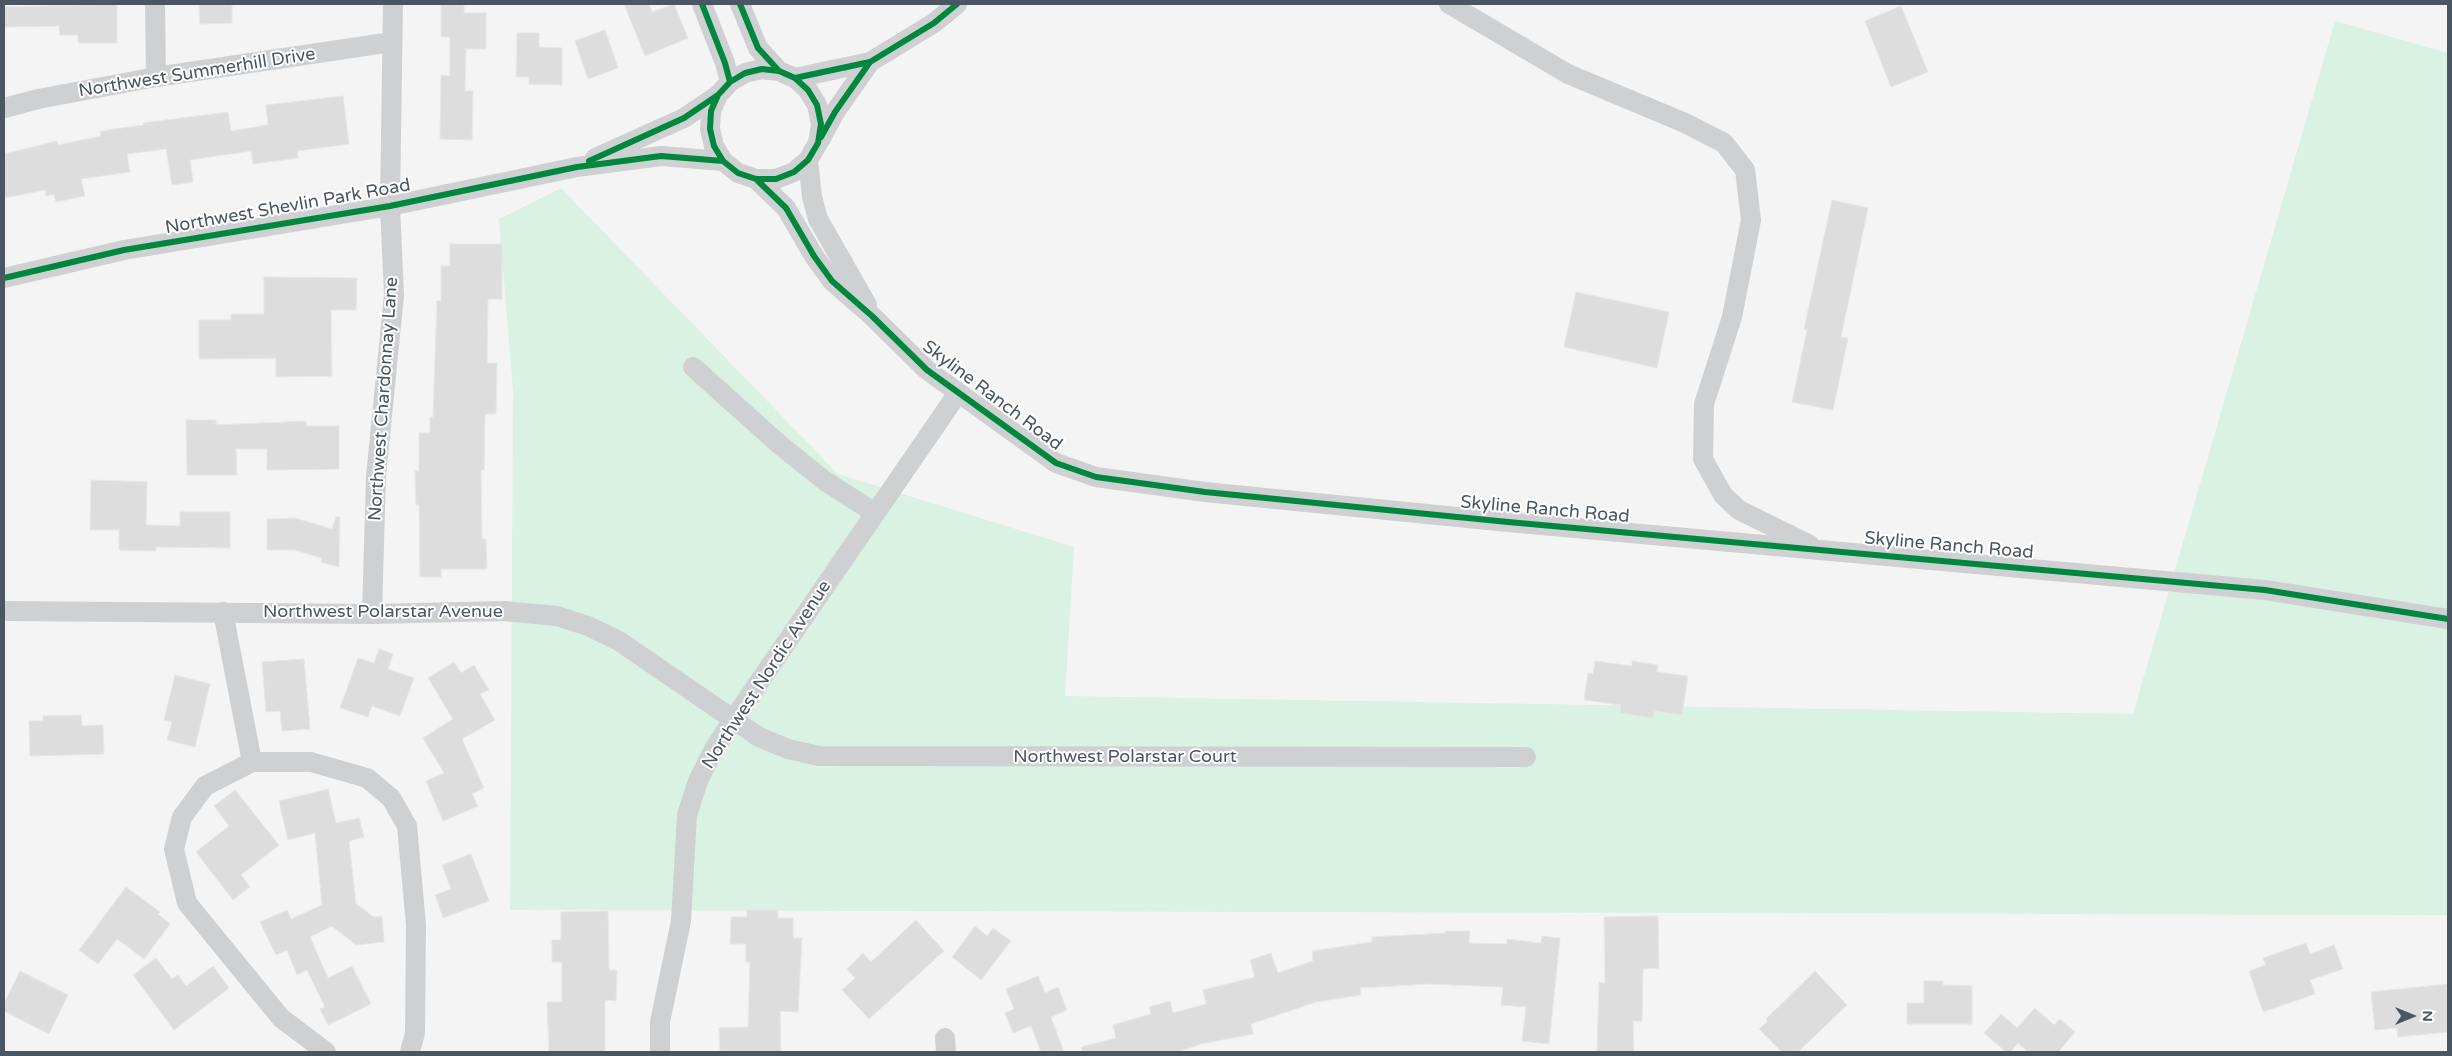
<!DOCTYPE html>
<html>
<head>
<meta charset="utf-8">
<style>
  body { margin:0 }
  #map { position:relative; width:2452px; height:1056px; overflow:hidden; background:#f4f4f4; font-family:"Varela Round",sans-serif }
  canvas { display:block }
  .frame { position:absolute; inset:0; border:5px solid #4a5661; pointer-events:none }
  .north { position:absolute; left:2387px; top:991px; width:50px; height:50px; -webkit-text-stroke:4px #fff; paint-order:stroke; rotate:90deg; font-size:14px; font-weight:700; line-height:20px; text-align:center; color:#4a5661 }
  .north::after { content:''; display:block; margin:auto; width:18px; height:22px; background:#4a5661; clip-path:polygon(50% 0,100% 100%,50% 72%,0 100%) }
</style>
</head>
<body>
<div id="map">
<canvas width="2452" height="1056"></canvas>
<div class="frame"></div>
<div class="north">N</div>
</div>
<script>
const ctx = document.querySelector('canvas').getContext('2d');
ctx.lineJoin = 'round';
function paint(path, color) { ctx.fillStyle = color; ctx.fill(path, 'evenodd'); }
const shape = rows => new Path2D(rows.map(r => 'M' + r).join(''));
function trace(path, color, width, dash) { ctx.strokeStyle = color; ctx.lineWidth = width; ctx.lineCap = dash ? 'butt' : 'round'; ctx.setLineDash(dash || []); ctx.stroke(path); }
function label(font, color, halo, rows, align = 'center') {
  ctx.font = font + ' "Varela Round",sans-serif'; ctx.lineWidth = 4; ctx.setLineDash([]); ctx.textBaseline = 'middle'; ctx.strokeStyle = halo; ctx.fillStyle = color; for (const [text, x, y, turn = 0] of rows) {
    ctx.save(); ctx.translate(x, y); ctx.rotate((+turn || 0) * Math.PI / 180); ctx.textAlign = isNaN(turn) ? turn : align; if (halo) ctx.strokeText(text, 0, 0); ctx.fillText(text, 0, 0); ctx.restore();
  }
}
paint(shape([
  [2335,21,2448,53,2448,915,510,910,513,391,499,219,561,188,838,474,1074,547,1065,696,2133,714]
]), '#d9f2e3');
const building = shape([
  [117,4,117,43,78,43,78,35,60,35,59,26,4,27,4,7,117,4],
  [199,4,232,4,232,23,200,24,199,4],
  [441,4,464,4,464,13,486,13,486,49,466,49,465,91,473,91,472,140,440,139,441,75,450,76,450,37,441,37,441,4],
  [624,4,649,4,652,12,674,4,688,38,645,56,624,4],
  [1901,6,1928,72,1891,87,1865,21,1901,6],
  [605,30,618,68,588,79,575,41,605,30],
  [517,33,539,33,539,47,562,48,562,85,529,84,529,77,516,77,517,33],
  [343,96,349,144,297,151,298,158,253,164,251,151,190,160,193,182,172,185,166,149,127,154,130,172,81,179,85,196,56,202,54,194,46,196,45,190,4,198,4,154,57,141,58,145,101,136,100,131,143,125,143,123,228,112,231,131,268,125,266,105,343,96],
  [1832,200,1868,208,1841,337,1848,338,1833,410,1792,402,1807,330,1804,329,1832,200],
  [450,244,502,244,502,299,488,299,487,363,497,363,496,414,485,414,484,470,481,470,482,539,486,539,487,569,441,569,441,577,420,577,419,505,416,505,415,471,419,471,419,433,430,433,430,417,433,417,437,301,441,301,441,266,450,266,450,244],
  [264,277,357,278,356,310,331,310,332,376,276,377,276,358,199,359,199,320,231,320,231,314,264,314,264,277],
  [1576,292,1669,312,1657,368,1564,347,1576,292],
  [186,420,216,420,216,425,306,421,306,426,339,426,339,469,267,470,267,449,236,449,237,475,187,475,186,420],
  [91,480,147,482,146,525,180,526,180,512,230,512,230,548,156,547,156,551,119,550,119,530,90,530,91,480],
  [336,517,340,517,339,567,321,562,322,558,295,550,267,550,267,519,295,518,332,529,336,517],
  [379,649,393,654,388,669,414,678,400,716,372,706,368,717,340,708,358,658,374,663,379,649],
  [304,659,310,729,282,731,280,711,266,712,262,662,304,659],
  [1595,661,1632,666,1632,661,1658,665,1657,672,1688,676,1682,715,1654,711,1653,718,1620,713,1621,705,1584,700,1588,673,1593,674,1595,661],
  [454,662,461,673,474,665,489,690,480,694,495,720,462,739,484,788,472,794,478,806,443,821,426,781,444,773,423,738,453,719,428,678,454,662],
  [175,675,210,684,195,747,167,740,172,722,164,720,175,675],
  [81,715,82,726,103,725,104,754,30,756,29,721,43,721,43,716,81,715],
  [328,789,336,823,359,818,364,837,349,841,356,904,374,917,382,916,384,942,356,945,332,926,310,937,328,978,352,966,371,1004,328,1025,320,1009,325,1007,307,970,297,975,287,950,276,955,260,922,287,910,291,919,322,905,315,833,288,840,279,801,328,789],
  [235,790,279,845,241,875,250,887,233,900,196,852,229,826,214,806,235,790],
  [471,854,489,901,443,918,435,895,451,889,442,865,471,854],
  [126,887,160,912,158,914,170,924,144,959,117,939,98,964,79,950,126,887],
  [747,910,778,910,778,918,793,918,793,938,802,938,798,1012,780,1011,781,1052,720,1052,719,1028,748,1027,750,962,746,962,746,944,730,944,731,917,747,917,747,910],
  [608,911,609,970,617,970,616,1001,605,1000,605,1052,549,1052,547,1002,562,1002,562,962,552,962,552,940,561,940,561,912,608,911],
  [1658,916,1659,968,1643,969,1642,1021,1633,1021,1634,1052,1597,1052,1599,982,1605,983,1604,917,1658,916],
  [916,920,944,951,869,1019,842,990,855,978,847,969,863,953,871,962,916,920],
  [975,926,987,936,993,928,1011,941,981,980,952,957,975,926],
  [1445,931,1470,931,1469,943,1507,944,1507,939,1541,943,1542,936,1560,938,1549,1044,1522,1041,1526,1007,1501,1005,1503,987,1428,984,1360,988,1361,995,1316,1002,1251,1024,1253,1034,1201,1044,1178,1052,1082,1052,1081,1047,1116,1038,1113,1025,1151,1014,1149,1007,1170,1001,1173,1013,1206,1004,1203,990,1255,977,1250,960,1271,953,1278,973,1313,961,1312,951,1372,942,1372,937,1445,933,1445,931],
  [2306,943,2310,954,2334,945,2343,969,2310,980,2315,994,2263,1012,2249,971,2266,965,2263,958,2306,943],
  [156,958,172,979,178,975,186,986,213,966,229,988,174,1030,133,975,156,958],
  [20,971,68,995,49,1034,4,1011,4,1003,20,971],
  [1815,971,1847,1005,1798,1052,1782,1052,1759,1029,1768,1021,1766,1019,1815,971],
  [1038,976,1045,993,1058,987,1067,1010,1051,1017,1064,1052,1041,1052,1031,1026,1013,1033,1005,1013,1014,1009,1006,989,1038,976],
  [1924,981,1943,981,1943,985,1972,986,1972,1024,1907,1024,1907,1003,1924,1003,1924,981],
  [2448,984,2448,1032,2398,1037,2397,1028,2375,1030,2371,992,2448,984],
  [2035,1008,2054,1025,2060,1019,2075,1032,2058,1052,2028,1052,2018,1043,2010,1052,2006,1052,1984,1033,2001,1014,2017,1028,2035,1008]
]);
paint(building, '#ddddde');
trace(building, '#e5e6e7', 1);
trace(shape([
  [155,4,156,77],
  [702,4,725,63,730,82],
  [740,4,758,48,779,71],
  [1449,4,1568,74,1685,123,1724,143,1745,170,1751,220,1732,317,1704,404,1703,459,1723,495,1739,510,1810,545],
  [795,78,870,62,934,23,957,4],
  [4,108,38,99,156,77,392,42],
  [820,140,835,112,870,62],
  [595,158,684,118,718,95,730,82,745,73,762,69,779,71,795,78,808,90,817,105,821,124,818,143,808,160,794,172,776,179,756,179,738,173,723,161,714,146,710,129,711,111,718,95],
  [808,160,812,197,818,219,867,305],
  [756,179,786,208,814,256,832,281,872,316,927,370,1056,463,1096,477,1205,492,1508,522,2265,590,2448,619],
  [4,278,124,250,390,206,577,167,661,156,723,161],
  [693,367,780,445,825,481,875,513],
  [4,611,372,614,504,611,557,616,588,626,619,641,759,737,788,749,819,756,1526,757],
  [223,612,252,762],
  [372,614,376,476,394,295,390,206,393,4],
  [945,1038,946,1052],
  [326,1052,281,1018,187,903,174,849,182,817,205,786,252,762,311,762,367,778,391,798,407,826,416,925,415,1033,410,1052],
  [660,1052,660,1022,681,921,687,815,698,781,714,749,733,720,958,393]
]), '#ced0d2', 20);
trace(shape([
  [702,4,725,63,730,82],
  [740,4,758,48,779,71],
  [795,78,870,62,934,23,957,4],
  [821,137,835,112,870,62],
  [589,161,684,118,718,95,730,82,745,73,762,69,779,71,795,78,808,90,817,105,821,124,818,143,808,160,794,172,776,179,756,179,738,173,723,161,714,146,710,129,711,111,718,95],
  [756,179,786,208,814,256,832,281,872,316,927,370,1056,463,1096,477,1205,492,1508,522,2265,590,2448,619],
  [4,278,124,250,390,206,577,167,661,156,723,161]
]), '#00873e', 6);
label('18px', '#4a5661', '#fff', [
  ["Northwest Summerhill Drive",197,73,-9],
  ["Northwest Shevlin Park Road",288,207,-10],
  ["Skyline Ranch Road",992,396,37],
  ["Northwest Chardonnay Lane",384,399,-86],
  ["Skyline Ranch Road",1545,510,5],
  ["Skyline Ranch Road",1949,546,5],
  ["Northwest Polarstar Avenue",383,612],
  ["Northwest Nordic Avenue",767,675,-57],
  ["Northwest Polarstar Court",1125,757]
]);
</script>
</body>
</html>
